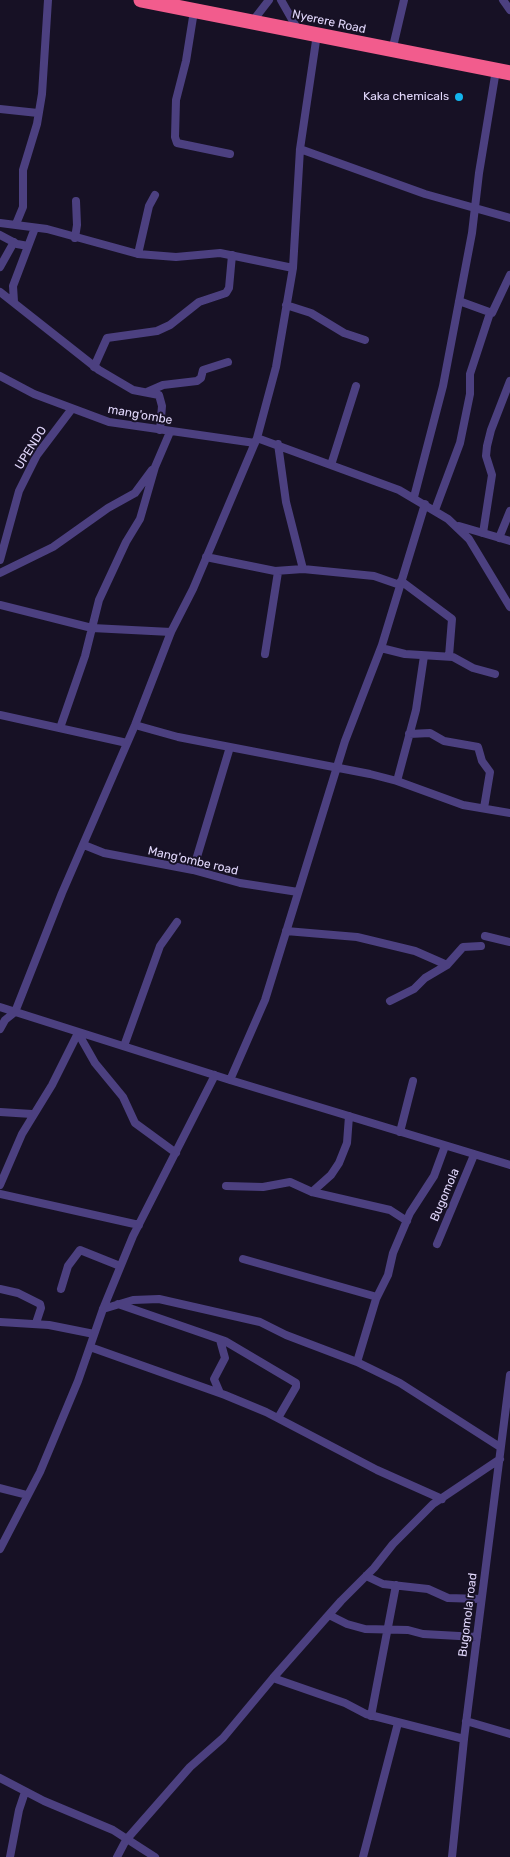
<!DOCTYPE html>
<html>
<head>
<meta charset="utf-8">
<style>
  body { margin:0 }
  canvas { display:block; background:#171125 }
</style>
</head>
<body>
<canvas width="510" height="1857"></canvas>
<script>
const ctx = document.querySelector('canvas').getContext('2d');
ctx.lineJoin = 'round';
const shape = rows => new Path2D(rows.map(r => 'M' + r).join(''));
function trace(path, color, width, dash) { ctx.strokeStyle = color; ctx.lineWidth = width; ctx.lineCap = dash ? 'butt' : 'round'; ctx.setLineDash(dash || []); ctx.stroke(path); }
function label(font, color, halo, rows, align = 'center') {
  ctx.font = font + ' Rubik,sans-serif'; ctx.lineWidth = 4; ctx.setLineDash([]); ctx.textBaseline = 'middle'; ctx.strokeStyle = halo; ctx.fillStyle = color; for (const [text, x, y, turn = 0] of rows) {
    ctx.save(); ctx.translate(x, y); ctx.rotate((+turn || 0) * Math.PI / 180); ctx.textAlign = isNaN(turn) ? turn : align; if (halo) ctx.strokeText(text, 0, 0); ctx.fillText(text, 0, 0); ctx.restore();
  }
}
trace(shape([
  [281,0,298,30],
  [503,0,510,10],
  [194,11,186,61,176,100,175,137,177,143,230,154],
  [252,22,269,0],
  [392,51,404,0],
  [0,109,38,113],
  [300,149,425,194,510,218],
  [0,223,47,229,138,254,176,257,220,253,293,268],
  [16,224,23,207,23,170,37,124,42,94,48,0],
  [0,235,17,244,28,246],
  [75,238,77,225,76,201],
  [138,254,149,206,155,195],
  [0,267,14,242],
  [0,292,99,370,133,390,159,395,162,406,160,430],
  [459,301,492,313,510,275],
  [14,302,13,286,35,228],
  [286,305,311,313,344,333,365,340],
  [94,367,107,338,157,331,170,325,199,302,226,293,229,288,232,255],
  [0,376,34,394,109,422,255,443],
  [147,392,163,385,197,381,201,378,203,370,228,362],
  [257,438,399,490,448,519,469,539,510,607],
  [278,444,286,502,303,569],
  [331,465,356,386],
  [414,497,443,386,472,233,479,173,496,70],
  [435,510,460,443,470,394,470,374,490,313],
  [459,526,510,541],
  [483,533,492,475,486,456,487,446,491,430,510,381],
  [499,538,510,511],
  [206,557,275,571,303,569,374,576,400,585],
  [0,560,19,491,37,455,71,410],
  [0,573,53,547,108,508,135,493,152,470],
  [401,581,452,619,449,656],
  [0,605,92,628,171,632],
  [381,648,405,654,453,657,473,668,495,674],
  [265,654,278,572],
  [0,715,127,743],
  [135,725,178,737,370,774,397,781,463,805,510,813],
  [60,728,85,656,99,600,126,542,140,519,155,467,170,432],
  [409,734,430,733,444,741,478,747,482,761,490,772,484,808],
  [397,781,416,710,424,656],
  [84,845,104,853,193,870,240,883,298,892],
  [193,870,230,747],
  [286,931,357,937,415,951,447,965],
  [485,936,510,942],
  [390,1001,414,989,425,978,447,965,463,947,481,946],
  [0,1007,230,1080,510,1165],
  [0,1029,5,1020,15,1012,62,893,135,725,171,632,193,589,257,438,276,367,293,268,300,149,317,34],
  [78,1033,95,1063,123,1097,135,1123,176,1153],
  [124,1046,160,946,177,922],
  [230,1080,265,1000,345,741,382,645,425,504],
  [0,1112,32,1114],
  [400,1132,413,1081],
  [0,1185,22,1134,52,1085,78,1033],
  [226,1186,263,1187,290,1182,312,1192,390,1210,407,1221],
  [312,1192,331,1175,339,1163,347,1143,349,1116],
  [0,1194,139,1225],
  [437,1244,474,1155],
  [243,1259,377,1297],
  [0,1289,18,1293,40,1304,41,1308,36,1323],
  [61,1289,68,1266,80,1250,120,1266],
  [118,1304,225,1341,296,1383,296,1387,278,1418],
  [103,1309,133,1300,159,1299,260,1322,286,1335,357,1362,400,1383,500,1447],
  [0,1322,49,1325,94,1334],
  [90,1347,225,1395,266,1412,377,1470,442,1499],
  [357,1362,376,1299,388,1275,393,1253,410,1213,434,1176,445,1146],
  [220,1393,214,1379,225,1358,220,1340],
  [0,1488,27,1495],
  [0,1549,40,1472,78,1381,103,1309,133,1236,215,1075],
  [366,1576,383,1584,428,1589,448,1598,481,1599],
  [329,1615,347,1624,365,1629,408,1630,423,1634,477,1637],
  [273,1678,345,1703,366,1714,464,1739],
  [371,1716,396,1585],
  [466,1721,510,1734],
  [0,1778,44,1801,113,1830,155,1857],
  [10,1857,19,1810,25,1792],
  [117,1857,126,1840,190,1767,223,1738,273,1678,341,1601,374,1568,393,1544,433,1504,500,1459],
  [363,1857,398,1723],
  [452,1857,464,1739,510,1375]
]), '#4c4080', 8);
trace(shape([
  [141,0,510,73]
]), '#f25c8d', 15);
for (const [x, y, r, color] of [
  [459,97,5,"#13b5ed"]
]) { const dot = new Path2D(); dot.arc(x, y, r, 0, 2 * Math.PI); ctx.fillStyle = color; ctx.fill(dot); trace(dot, '#171125', 2); }
label('12px', '#e2d8fc', '#171125', [
  ["Nyerere Road",329,22,12],
  ["mang'ombe",140,415,10],
  ["UPENDO",31,448,-58],
  ["Mang'ombe road",193,861,13],
  ["Bugomola",445,1195,-67],
  ["Bugomola road",468,1615,-83]
]);
label('12px', '#e2d8fc', '#171125', [
  ["Kaka chemicals",449,97]
], 'right');
</script>
</body>
</html>
